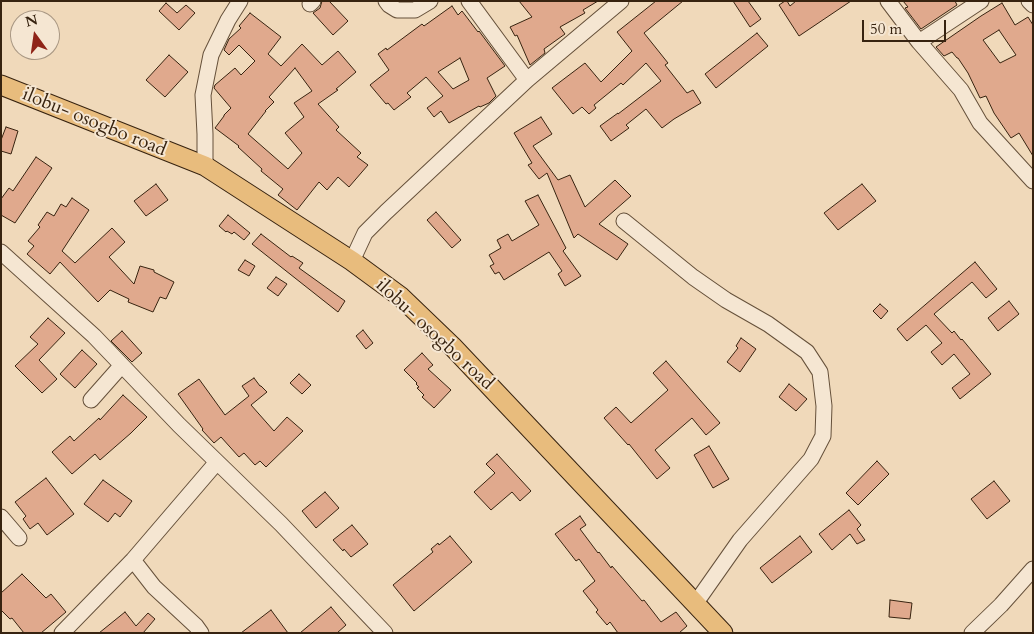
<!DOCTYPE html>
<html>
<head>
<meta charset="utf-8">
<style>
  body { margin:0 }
  #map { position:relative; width:1034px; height:634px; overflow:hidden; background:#f0d9ba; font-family:Cardo,serif }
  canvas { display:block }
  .frame { position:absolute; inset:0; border:2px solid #372310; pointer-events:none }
  .north { position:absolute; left:10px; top:10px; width:50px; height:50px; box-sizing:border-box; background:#f5e6d2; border:1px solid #a99884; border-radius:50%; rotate:346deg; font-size:14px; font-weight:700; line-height:20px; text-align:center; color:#372310 }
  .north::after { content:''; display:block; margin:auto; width:18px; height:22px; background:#8f2418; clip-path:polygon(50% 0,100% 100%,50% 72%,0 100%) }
  .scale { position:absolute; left:862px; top:20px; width:84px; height:22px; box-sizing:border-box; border:2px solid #372310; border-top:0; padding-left:6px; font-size:15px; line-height:18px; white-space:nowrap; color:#372310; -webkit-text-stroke:4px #f5e6d2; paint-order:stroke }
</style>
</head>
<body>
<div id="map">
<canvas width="1034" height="634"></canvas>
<div class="frame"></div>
<div class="north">N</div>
<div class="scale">50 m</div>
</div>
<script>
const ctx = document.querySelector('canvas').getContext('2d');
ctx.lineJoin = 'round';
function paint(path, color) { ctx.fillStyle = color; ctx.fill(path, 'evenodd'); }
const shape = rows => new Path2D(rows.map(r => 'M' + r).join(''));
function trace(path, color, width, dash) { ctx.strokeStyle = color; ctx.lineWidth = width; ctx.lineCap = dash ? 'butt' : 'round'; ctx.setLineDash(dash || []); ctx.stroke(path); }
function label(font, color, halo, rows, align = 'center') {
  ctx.font = font + ' Cardo,serif'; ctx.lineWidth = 4; ctx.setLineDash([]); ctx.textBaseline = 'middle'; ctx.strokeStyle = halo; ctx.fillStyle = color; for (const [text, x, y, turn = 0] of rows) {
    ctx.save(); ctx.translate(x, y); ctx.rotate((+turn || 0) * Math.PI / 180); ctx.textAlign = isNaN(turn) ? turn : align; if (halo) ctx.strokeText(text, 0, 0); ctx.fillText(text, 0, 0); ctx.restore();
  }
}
const building = shape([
  [322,1,329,1,348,21,333,35,313,13,320,8,322,1],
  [519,1,598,1,583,10,585,13,560,27,565,34,544,49,545,53,530,65,517,35,515,36,510,27,532,17,519,1],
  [656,1,683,1,644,33,668,63,665,65,687,93,693,90,701,103,674,119,662,128,646,109,626,125,629,128,611,141,600,126,618,113,618,114,661,81,646,63,623,85,621,83,594,105,596,108,589,114,582,107,573,114,552,88,585,63,601,82,632,51,617,32,656,1],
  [733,1,748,1,761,19,750,27,733,1],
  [785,1,787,1,790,6,796,1,851,1,799,36,779,5,785,1],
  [903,1,955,1,957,5,921,29,905,8,908,7,903,1],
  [166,3,177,13,186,5,195,13,179,30,159,11,166,3],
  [1002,3,1015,25,1028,17,1033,25,1033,156,1019,133,1011,138,994,113,986,96,980,98,968,73,958,58,957,58,952,52,944,56,936,47,981,16,1002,3],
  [999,30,1016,55,1000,63,983,40,999,30],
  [452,6,458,15,462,11,478,32,479,31,505,66,487,78,496,96,489,103,480,107,479,106,449,123,441,111,434,117,427,108,443,96,426,77,407,93,411,97,394,110,388,103,386,104,370,85,389,70,378,54,386,48,387,50,422,24,424,26,452,6],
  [460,58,469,80,453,89,438,72,460,58],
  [250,13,281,37,268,54,281,66,302,44,322,65,338,51,356,72,336,89,338,90,318,104,339,127,336,130,361,153,357,157,368,165,349,187,338,177,327,190,319,182,297,210,278,195,283,189,261,171,262,169,238,147,239,146,215,128,224,116,224,115,231,108,214,88,215,85,235,68,241,75,255,61,239,45,229,55,224,50,229,39,241,28,239,26,250,13],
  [295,68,312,91,294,103,304,117,285,133,302,153,288,169,248,134,266,111,265,111,274,102,269,97,295,68],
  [757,33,768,46,716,88,705,74,757,33],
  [169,55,188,72,165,97,146,80,169,55],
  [541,117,552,134,533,146,558,180,570,175,585,207,615,180,631,196,599,224,628,244,617,260,578,234,574,238,547,173,539,179,528,165,532,163,514,133,541,117],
  [6,127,18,131,11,154,1,151,1,140,6,127],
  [36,157,52,168,15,223,1,215,1,199,9,188,13,191,36,157],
  [156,184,168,200,146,216,134,201,156,184],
  [862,184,876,201,838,230,824,213,862,184],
  [538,195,566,248,563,251,581,276,565,286,558,274,562,271,549,252,504,280,499,272,495,274,490,266,494,264,489,255,501,248,497,240,508,234,512,241,539,225,525,201,538,195],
  [72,198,89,210,62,251,75,263,112,228,125,242,109,257,134,284,140,266,154,270,154,272,174,282,166,299,160,297,153,312,128,302,129,299,110,290,98,302,60,262,50,274,27,254,34,246,28,241,40,227,38,225,47,212,54,216,61,204,66,207,72,198],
  [436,212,461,240,452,248,427,220,436,212],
  [228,215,250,233,244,240,234,232,232,234,227,231,226,232,219,226,228,215],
  [261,234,291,257,292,256,303,263,299,268,345,301,338,312,252,244,261,234],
  [245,260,255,266,249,276,238,270,245,260],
  [975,262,997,289,986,298,972,282,934,314,952,333,954,331,961,340,962,339,991,374,960,399,952,388,970,374,954,354,942,365,931,352,942,343,926,325,907,341,897,329,975,262],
  [276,277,287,284,278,296,267,288,276,277],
  [1009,301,1019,314,998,331,988,318,1009,301],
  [880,304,888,311,881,319,873,311,880,304],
  [48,318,65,333,39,360,57,379,42,393,15,366,38,344,30,337,48,318],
  [363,330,373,343,366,349,356,336,363,330],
  [122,331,142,353,132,362,111,341,122,331],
  [741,338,756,349,740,372,727,362,738,348,736,346,741,338],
  [82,350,97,364,75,388,60,374,82,350],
  [422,353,433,365,428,369,451,390,434,408,422,397,424,395,417,388,419,387,416,384,417,383,404,370,422,353],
  [666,361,720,423,706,435,692,418,655,450,670,468,657,479,629,444,628,445,604,418,616,407,631,423,668,390,653,373,666,361],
  [299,374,311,385,302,394,290,383,299,374],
  [254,378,260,386,261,386,267,392,251,405,274,431,287,417,303,431,266,467,260,461,255,465,244,453,239,457,221,437,214,443,202,430,203,429,178,394,199,379,225,415,249,396,242,386,254,378],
  [789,384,807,399,796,411,779,397,789,384],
  [123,395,147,417,131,433,100,460,95,454,72,474,52,452,70,436,74,441,99,418,100,420,123,395],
  [709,446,729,479,713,488,694,455,709,446],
  [497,454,531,491,520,501,512,492,491,510,474,492,495,473,486,464,497,454],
  [877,461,889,474,858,505,846,493,877,461],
  [46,478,74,514,47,535,38,523,30,529,23,519,26,516,15,502,46,478],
  [103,480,132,501,120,517,115,513,108,522,84,504,103,480],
  [994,481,1010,501,987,519,971,499,994,481],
  [325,492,339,508,316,528,302,511,325,492],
  [849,510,861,525,857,529,865,540,857,544,850,534,832,550,819,534,849,510],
  [580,516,586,525,580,529,598,553,599,552,611,568,612,566,642,601,644,600,661,622,676,612,687,626,679,633,618,633,610,622,607,625,596,612,598,610,583,591,595,581,579,559,576,561,555,534,580,516],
  [352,525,368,544,351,557,344,549,343,551,333,540,352,525],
  [450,536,472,562,414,611,393,585,433,552,431,549,438,543,439,545,450,536],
  [800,536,812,552,772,583,760,568,800,536],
  [22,574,46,598,51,594,66,612,41,633,24,633,12,618,10,619,1,610,1,593,22,574],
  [890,600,912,603,910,619,889,617,890,600],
  [331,607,346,625,337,633,300,633,331,607],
  [271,610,288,633,241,633,271,610],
  [125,612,136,626,148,613,155,619,143,633,99,633,125,612]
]);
paint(building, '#e0a98d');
trace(building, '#372310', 1);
const minor = shape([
  [386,1,389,5,397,10,415,10,430,1],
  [469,1,527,80],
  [888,1,919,42,961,90,980,123,1033,181],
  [1029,1,1033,5],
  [310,4,313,1],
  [919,42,981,1],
  [205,166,205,134,203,95,211,55,228,20,240,1],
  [624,221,693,277,726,300,768,324,807,352,820,372,824,406,823,436,811,459,740,540,695,604],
  [1,252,94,336,179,425,281,524,385,633],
  [352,261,365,233,386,212,527,80,621,1],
  [91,400,122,365],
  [1,517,19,538],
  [133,560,154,587,196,626,201,633],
  [62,633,133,560,217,462],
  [972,633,1001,605,1033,569]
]);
const major = shape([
  [1,85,205,166,352,261,401,297,452,346,723,633]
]);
trace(minor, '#65503a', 17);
trace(major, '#372310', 21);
trace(minor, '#f5e6d2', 15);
trace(major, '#e8bc7d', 19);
label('19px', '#372310', '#f5e6d2', [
  ["ilobu- osogbo road",94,123,22],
  ["ilobu- osogbo road",434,335,43]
]);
</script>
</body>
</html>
